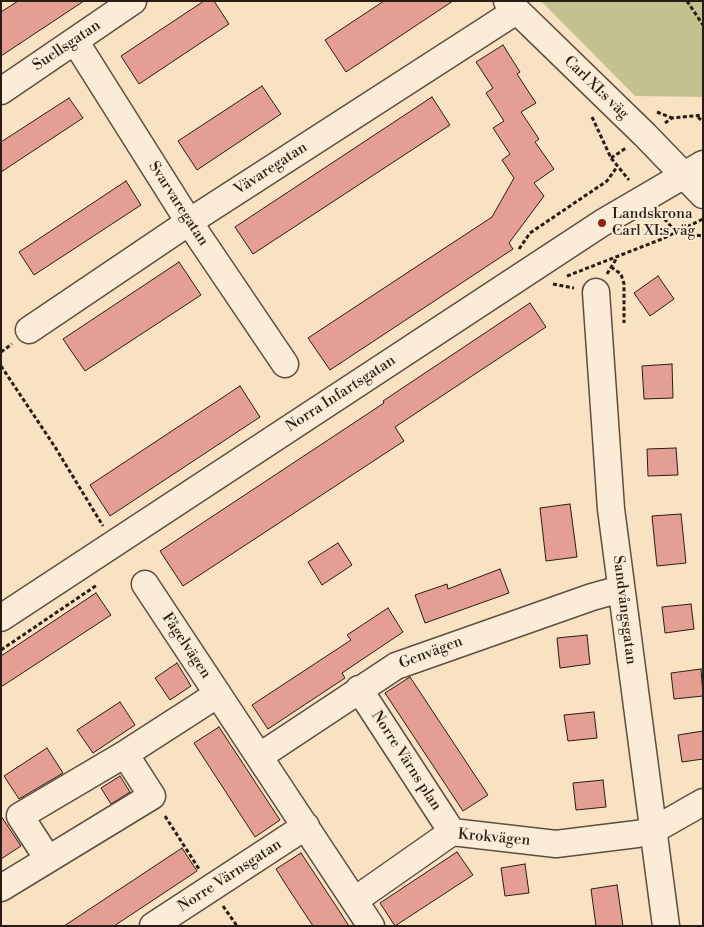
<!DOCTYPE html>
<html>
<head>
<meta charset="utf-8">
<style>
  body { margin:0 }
  #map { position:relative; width:704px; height:927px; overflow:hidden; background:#f9e2c2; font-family:"Libre Bodoni",serif }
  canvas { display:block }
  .frame { position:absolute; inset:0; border:2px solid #291c14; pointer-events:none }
</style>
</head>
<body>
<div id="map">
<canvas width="704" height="927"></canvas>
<div class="frame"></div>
</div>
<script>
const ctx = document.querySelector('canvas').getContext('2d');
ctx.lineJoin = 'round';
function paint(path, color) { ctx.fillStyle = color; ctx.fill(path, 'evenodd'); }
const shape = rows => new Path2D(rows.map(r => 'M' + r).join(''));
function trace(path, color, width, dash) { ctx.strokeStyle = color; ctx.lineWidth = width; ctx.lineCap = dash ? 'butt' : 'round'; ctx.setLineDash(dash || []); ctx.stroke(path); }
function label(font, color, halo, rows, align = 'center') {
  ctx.font = font + ' "Libre Bodoni",serif'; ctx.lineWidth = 4; ctx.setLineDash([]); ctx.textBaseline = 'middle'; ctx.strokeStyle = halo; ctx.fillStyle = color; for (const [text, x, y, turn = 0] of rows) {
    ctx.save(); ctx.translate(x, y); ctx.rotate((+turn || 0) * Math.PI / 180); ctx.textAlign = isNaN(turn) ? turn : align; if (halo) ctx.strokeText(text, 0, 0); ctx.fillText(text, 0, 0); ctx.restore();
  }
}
paint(shape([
  [541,1,703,1,703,97,635,96]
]), '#c3c28f');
const building = shape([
  [18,1,84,1,1,56,1,12,18,1],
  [204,1,214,1,229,24,139,84,121,56,204,1],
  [384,1,453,1,346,72,325,40,384,1],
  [503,45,520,72,517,74,536,103,521,112,539,139,535,142,554,169,534,183,544,196,509,243,513,249,330,370,308,338,492,217,514,178,502,160,510,154,493,128,504,121,486,93,493,88,476,62,503,45],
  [262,86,281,114,197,170,178,141,262,86],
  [432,97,450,125,253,254,235,227,432,97],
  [69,98,83,118,1,172,1,142,69,98],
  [126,181,141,205,34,275,19,252,126,181],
  [179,262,201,295,85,371,63,339,179,262],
  [658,276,674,299,650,316,634,293,658,276],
  [530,303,546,327,395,427,404,441,183,586,160,551,384,403,383,401,530,303],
  [672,364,673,398,644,399,642,366,672,364],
  [240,386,260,417,110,516,90,485,240,386],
  [676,448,678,475,648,476,647,449,676,448],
  [570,504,577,557,546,561,540,508,570,504],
  [681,514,686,563,657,566,652,516,681,514],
  [338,543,352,565,322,585,308,562,338,543],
  [500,569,509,593,425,623,415,595,447,584,448,589,500,569],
  [96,593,111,615,1,687,1,656,96,593],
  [691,604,694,629,665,633,662,607,691,604],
  [388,608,403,632,342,673,345,678,268,729,252,705,351,640,347,635,388,608],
  [587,635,590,664,560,668,557,638,587,635],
  [177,663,191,686,170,700,155,678,177,663],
  [701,669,703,696,674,699,671,673,701,669],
  [410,677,488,795,463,811,385,693,410,677],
  [120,702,135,725,93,753,77,730,120,702],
  [594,712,597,738,568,741,564,715,594,712],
  [219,727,280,820,255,837,194,743,219,727],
  [703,731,703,759,682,762,678,735,703,731],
  [47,748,63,773,19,799,4,776,47,748],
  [120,776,130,792,111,804,101,788,120,776],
  [603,780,606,807,576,810,573,783,603,780],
  [1,816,21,846,1,859,1,816],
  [182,848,197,871,114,926,64,926,182,848],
  [457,852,473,875,395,926,380,903,457,852],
  [301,853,338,909,349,926,313,926,288,888,276,869,301,853],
  [525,864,529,893,505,896,501,868,525,864],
  [617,885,623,926,596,926,591,889,617,885]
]);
paint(building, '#e59f92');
trace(building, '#291c14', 1);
const minor = shape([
  [507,1,645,135,703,195],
  [75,41,189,222,285,364],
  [1,91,133,1],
  [596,292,611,509,666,926],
  [29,330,189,222,516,11],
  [145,584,371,926],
  [1,618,602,223,703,164],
  [359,689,452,832],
  [260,756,396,666,592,597,621,589],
  [48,859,20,816,125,754,218,694],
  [1,888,152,796,125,754],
  [355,900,452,832,556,844,637,834,652,831,703,802],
  [153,926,306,826]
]);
trace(minor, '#5d4e40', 29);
trace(shape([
  [687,1,703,25],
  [657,112,672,118],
  [592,117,611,158,629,180],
  [698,117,703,122],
  [665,123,672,118,703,115],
  [611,158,626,148],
  [660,214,677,233,703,236],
  [519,249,530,233,607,181,617,167],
  [611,267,621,274,624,284,624,323],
  [607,274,618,256],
  [567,276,662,239,703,219],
  [553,284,574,288],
  [1,352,12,344],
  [1,366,55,447,103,526],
  [1,650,97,585],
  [165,816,199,869],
  [223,906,237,926]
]), '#291c14', 3, [4, 2.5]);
trace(minor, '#fbecd7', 26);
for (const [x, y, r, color] of [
  [602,223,5,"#8f2418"]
]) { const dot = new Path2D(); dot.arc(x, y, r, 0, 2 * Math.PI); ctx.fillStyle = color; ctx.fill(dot); trace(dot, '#fbecd7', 2); }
label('15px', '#291c14', '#fbecd7', [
  ["Suellsgatan",67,46,-34],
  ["Carl XI:s väg",596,88,44],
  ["Vävaregatan",271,169,-33],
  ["Svarvaregatan",178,204,57],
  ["Norra Infartsgatan",341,394,-33],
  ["Sandvångsgatan",624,610,83],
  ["Fågelvägen",186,646,56],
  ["Genvägen",431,653,-21],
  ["Norre Värns plan",406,761,57],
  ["Krokvägen",494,838,5],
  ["Norre Värnsgatan",230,876,-33]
]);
label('15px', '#291c14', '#fbecd7', [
  ["Landskrona",612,214],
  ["Carl XI:s väg",612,231]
], 'left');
</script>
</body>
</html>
